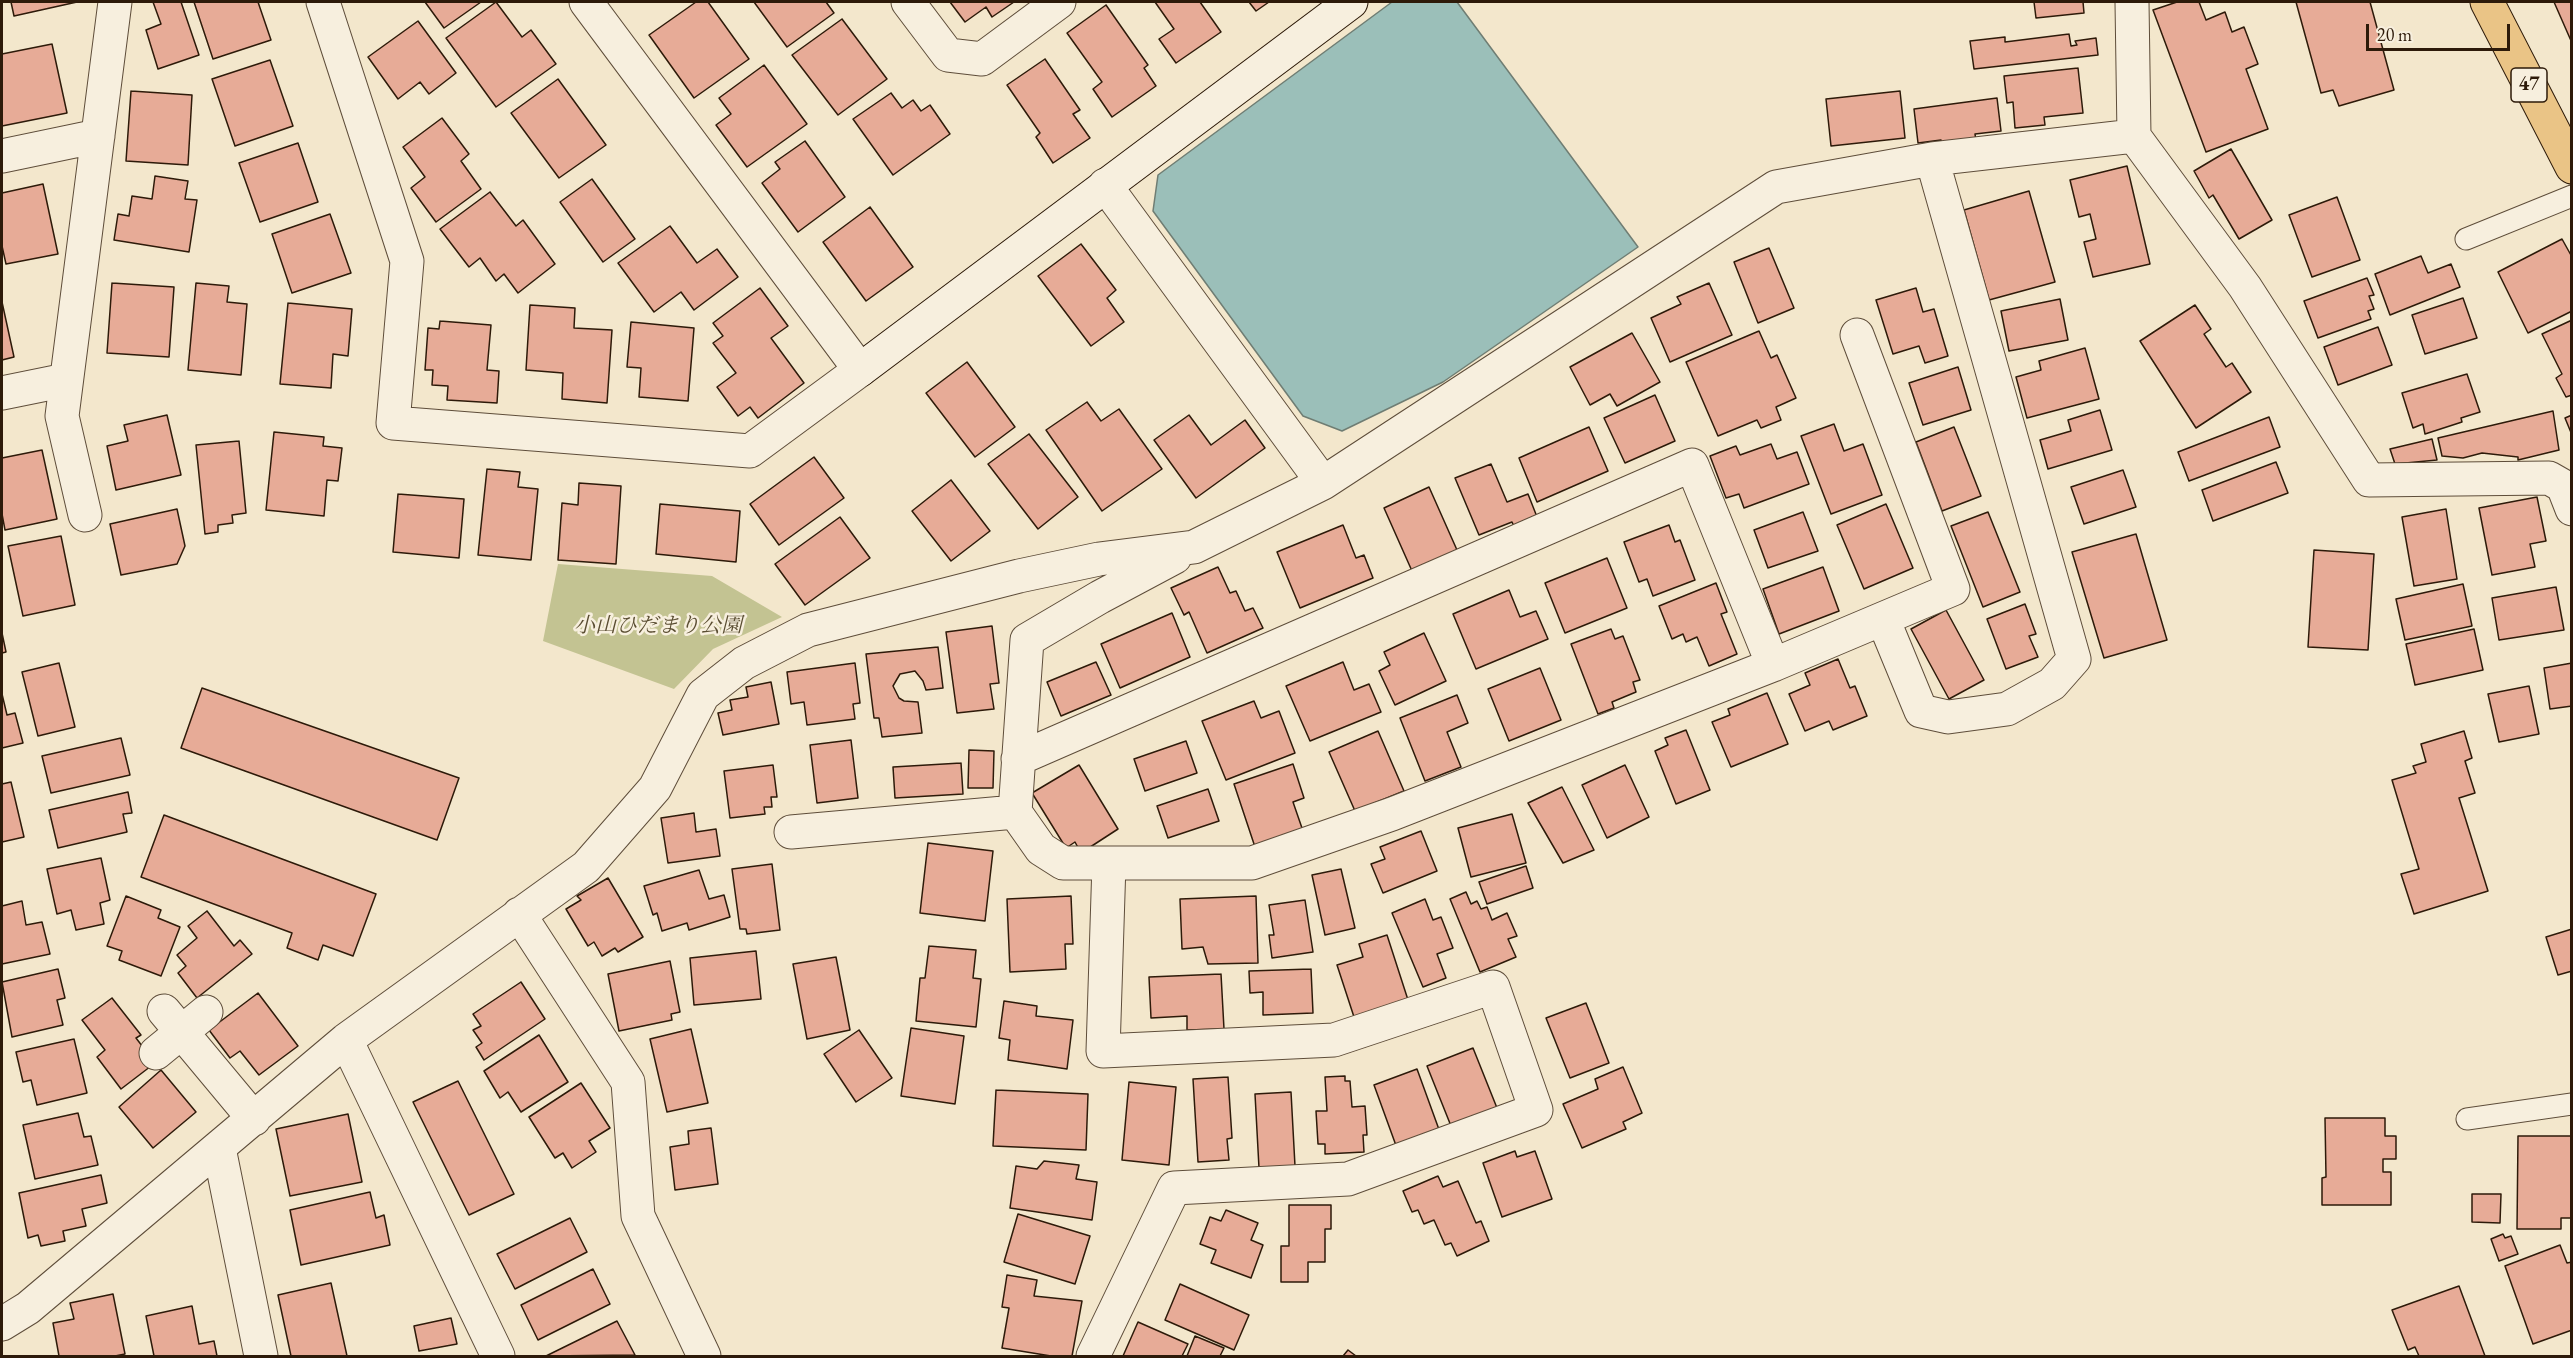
<!DOCTYPE html>
<html>
<head>
<meta charset="utf-8">
<style>
  body { margin:0 }
  #map { position:relative; width:2573px; height:1358px; overflow:hidden; background:#f3e7cc; font-family:"EB Garamond",serif }
  canvas { display:block }
  .frame { position:absolute; inset:0; border:3px solid #2d1a09; pointer-events:none }
  .scale { position:absolute; left:2366px; top:24px; width:144px; height:27px; box-sizing:border-box; border:3px solid #2d1a09; border-top:0; padding-left:8px; font-size:18px; line-height:21px; white-space:nowrap; color:#2d1a09; -webkit-text-stroke:4px #f7efde; paint-order:stroke }
</style>
</head>
<body>
<div id="map">
<canvas width="2573" height="1358"></canvas>
<div class="frame"></div>
<div class="scale">20 m</div>
</div>
<script>
const ctx = document.querySelector('canvas').getContext('2d');
ctx.lineJoin = 'round';
function paint(path, color) { ctx.fillStyle = color; ctx.fill(path, 'evenodd'); }
const shape = rows => new Path2D(rows.map(r => 'M' + r).join(''));
function trace(path, color, width, dash) { ctx.strokeStyle = color; ctx.lineWidth = width; ctx.lineCap = dash ? 'butt' : 'round'; ctx.setLineDash(dash || []); ctx.stroke(path); }
function label(font, color, halo, rows, align = 'center') {
  ctx.font = font + ' "EB Garamond","Noto Serif JP",serif'; ctx.lineWidth = 5; ctx.setLineDash([]); ctx.textBaseline = 'middle'; ctx.strokeStyle = halo; ctx.fillStyle = color; for (const [text, x, y, turn = 0] of rows) {
    ctx.save(); ctx.translate(x, y); ctx.rotate((+turn || 0) * Math.PI / 180); ctx.textAlign = isNaN(turn) ? turn : align; if (halo) ctx.strokeText(text, 0, 0); ctx.fillText(text, 0, 0); ctx.restore();
  }
}
paint(shape([
  [558,564,712,576,782,617,713,649,674,689,543,641]
]), '#c3c392');
const water = shape([
  [1392,2,1457,2,1638,247,1443,382,1342,431,1303,416,1153,211,1158,175,1392,2]
]);
paint(water, '#9bbfb9');
trace(water, '#6f7d73', 1.5);
const building = shape([
  [11,2,77,2,14,16,11,2],
  [153,2,181,2,199,55,158,69,146,30,161,24,153,2],
  [194,2,258,2,271,40,213,59,194,2],
  [425,2,481,2,444,28,425,2],
  [496,2,522,37,531,30,556,64,496,107,446,38,496,2],
  [696,2,708,2,749,59,694,98,649,35,696,2],
  [754,2,826,2,834,13,787,47,754,2],
  [950,2,1014,2,992,17,986,7,965,22,950,2],
  [1155,2,1200,2,1221,32,1176,63,1159,39,1174,29,1155,2],
  [1249,2,1269,2,1256,11,1249,2],
  [2034,2,2083,2,2084,13,2036,18,2034,2],
  [2177,2,2199,2,2206,20,2225,12,2232,32,2244,27,2258,64,2246,69,2268,129,2206,152,2153,10,2177,2],
  [2296,2,2370,2,2394,90,2339,106,2333,90,2321,93,2296,2],
  [2554,2,2572,2,2572,43,2554,2],
  [1106,5,1148,65,1144,68,1156,86,1112,117,1093,89,1102,82,1067,33,1106,5],
  [842,19,887,79,838,115,792,55,842,19],
  [418,21,456,73,429,94,420,82,398,99,368,57,418,21],
  [2069,34,2071,46,2077,45,2075,41,2096,38,2098,55,1974,69,1970,41,2005,37,2005,42,2069,34],
  [52,44,67,113,2,126,2,54,52,44],
  [1045,59,1080,110,1073,114,1090,138,1053,163,1036,137,1040,133,1007,85,1045,59],
  [270,60,293,126,235,146,212,79,270,60],
  [764,65,807,124,747,167,716,125,731,114,719,98,764,65],
  [2078,68,2083,113,2044,117,2045,125,2015,128,2013,102,2007,103,2004,76,2078,68],
  [558,79,606,145,559,178,511,113,558,79],
  [131,91,192,95,188,165,126,161,131,91],
  [1900,91,1905,138,1831,146,1826,99,1900,91],
  [891,93,902,108,913,100,921,111,930,105,950,134,893,175,853,119,891,93],
  [1997,98,2001,131,1975,134,1976,141,1942,146,1941,140,1918,143,1914,109,1997,98],
  [442,118,469,154,461,161,481,189,436,222,411,188,425,177,403,147,442,118],
  [805,141,845,197,798,232,762,183,780,169,775,162,805,141],
  [298,143,318,202,260,222,239,163,298,143],
  [2231,149,2272,220,2239,239,2213,195,2209,198,2194,171,2231,149],
  [2127,166,2150,264,2093,277,2084,242,2096,239,2090,214,2079,217,2070,180,2127,166],
  [155,176,188,181,185,199,197,200,189,252,114,240,118,214,129,216,132,196,152,199,155,176],
  [592,179,635,239,603,262,560,202,592,179],
  [43,184,58,254,6,264,2,246,2,193,43,184],
  [2029,191,2055,282,1989,300,1964,210,2029,191],
  [490,192,516,226,523,220,555,264,518,293,504,274,496,281,480,258,469,267,440,229,490,192],
  [2337,197,2360,260,2312,277,2289,215,2337,197],
  [870,207,913,267,866,301,823,242,870,207],
  [330,214,351,273,292,293,272,234,330,214],
  [670,226,697,263,717,249,738,277,694,310,681,292,654,312,618,263,670,226],
  [2562,239,2572,257,2572,311,2528,333,2498,272,2562,239],
  [1081,244,1116,290,1107,298,1124,322,1091,346,1038,276,1081,244],
  [1769,248,1794,308,1758,323,1734,262,1769,248],
  [2421,256,2428,273,2451,264,2460,287,2390,315,2375,274,2421,256],
  [2367,278,2374,295,2369,296,2374,309,2368,311,2371,319,2318,338,2304,301,2367,278],
  [112,283,174,287,169,357,107,353,112,283],
  [196,283,229,286,227,302,247,304,241,375,188,370,196,283],
  [1709,283,1732,335,1670,362,1651,318,1681,304,1677,297,1709,283],
  [760,288,788,326,771,338,804,383,758,418,750,407,738,416,717,387,736,373,713,343,723,336,713,323,760,288],
  [1916,288,1923,312,1934,309,1948,356,1925,363,1919,346,1893,354,1876,300,1916,288],
  [2463,298,2477,338,2425,354,2412,315,2463,298],
  [2060,299,2068,340,2009,351,2001,311,2060,299],
  [2,302,14,357,2,360,2,302],
  [288,303,352,309,348,356,333,354,331,388,280,384,288,303],
  [530,305,575,308,574,328,612,330,607,403,562,399,563,373,526,370,530,305],
  [2195,305,2211,329,2204,334,2226,367,2232,363,2251,392,2196,428,2140,341,2195,305],
  [2572,320,2572,395,2566,397,2556,378,2562,374,2542,334,2572,320],
  [440,321,491,325,487,370,499,371,497,403,447,400,448,386,432,385,433,370,425,370,428,328,439,329,440,321],
  [631,322,694,328,688,401,639,397,641,368,627,367,631,322],
  [2378,327,2392,365,2338,385,2324,347,2378,327],
  [1759,331,1771,358,1777,355,1796,398,1776,407,1781,420,1761,428,1757,420,1718,436,1686,362,1759,331],
  [1632,333,1660,382,1617,406,1610,394,1590,405,1570,367,1632,333],
  [2085,348,2099,399,2027,418,2016,377,2041,370,2039,361,2085,348],
  [967,362,1015,427,975,457,926,393,967,362],
  [1958,367,1971,410,1923,425,1909,383,1958,367],
  [2467,374,2480,412,2461,418,2462,422,2425,434,2423,424,2413,428,2402,393,2467,374],
  [1655,395,1675,441,1625,463,1604,418,1655,395],
  [1087,402,1101,421,1119,409,1162,469,1102,511,1046,430,1087,402],
  [2100,410,2112,450,2048,469,2040,440,2071,431,2068,420,2100,410],
  [2553,411,2559,450,2518,460,2518,457,2482,453,2463,458,2442,456,2438,438,2553,411],
  [167,415,181,475,116,490,107,446,128,441,124,425,167,415],
  [1189,415,1211,445,1245,420,1265,448,1196,498,1154,440,1189,415],
  [2572,415,2572,435,2565,418,2572,415],
  [2269,417,2280,447,2189,481,2178,452,2269,417],
  [1834,424,1844,451,1863,444,1882,495,1831,514,1801,436,1834,424],
  [1589,427,1608,471,1537,502,1519,458,1589,427],
  [1954,427,1981,496,1942,511,1916,442,1954,427],
  [274,432,324,437,323,446,342,448,338,481,327,480,324,516,266,510,274,432],
  [1029,434,1078,497,1038,529,988,464,1029,434],
  [2432,439,2437,460,2395,464,2390,449,2432,439],
  [239,441,246,513,232,515,233,523,218,525,218,532,205,534,196,445,239,441],
  [1771,444,1777,459,1797,452,1809,484,1744,508,1739,494,1726,498,1710,456,1736,446,1740,455,1771,444],
  [42,450,57,519,5,530,2,514,2,458,42,450],
  [814,457,844,498,779,545,750,504,814,457],
  [2276,462,2288,493,2213,521,2202,490,2276,462],
  [1491,464,1507,502,1528,494,1539,522,1516,531,1512,522,1479,535,1455,478,1491,464],
  [487,469,520,472,518,487,538,489,531,560,478,555,487,469],
  [2123,470,2136,507,2084,524,2071,487,2123,470],
  [951,480,990,531,951,561,912,511,951,480],
  [579,483,621,486,616,564,558,560,562,503,578,505,579,483],
  [1429,487,1457,550,1412,571,1384,508,1429,487],
  [398,494,464,499,459,558,393,552,398,494],
  [2537,497,2546,541,2530,544,2535,567,2492,575,2479,508,2537,497],
  [660,504,740,511,736,562,656,554,660,504],
  [1886,504,1913,568,1864,589,1837,525,1886,504],
  [177,509,185,546,177,564,121,575,110,524,177,509],
  [2446,509,2457,579,2414,586,2402,517,2446,509],
  [1803,512,1818,551,1768,568,1754,530,1803,512],
  [1988,512,2020,592,1983,607,1951,526,1988,512],
  [840,517,870,558,805,605,775,564,840,517],
  [1343,525,1356,558,1364,555,1373,578,1300,608,1277,552,1343,525],
  [1669,525,1675,542,1680,540,1695,580,1653,596,1647,579,1639,582,1624,542,1669,525],
  [2136,534,2167,640,2104,658,2072,552,2136,534],
  [61,536,75,605,23,616,8,546,61,536],
  [2314,550,2374,554,2368,650,2308,647,2314,550],
  [1607,558,1627,608,1565,633,1545,583,1607,558],
  [1218,567,1230,593,1236,591,1245,611,1253,608,1263,628,1207,653,1189,612,1184,615,1171,588,1218,567],
  [1823,567,1839,611,1779,634,1763,589,1823,567],
  [1716,583,1727,612,1721,614,1737,654,1709,666,1697,637,1686,642,1683,634,1672,639,1659,606,1716,583],
  [2463,584,2472,626,2405,640,2396,599,2463,584],
  [2556,587,2564,630,2499,640,2492,598,2556,587],
  [1509,590,1520,617,1536,611,1548,639,1476,669,1453,614,1509,590],
  [2025,604,2036,634,2029,636,2038,657,2006,669,1987,619,2025,604],
  [1946,610,1984,680,1949,699,1911,629,1946,610],
  [1172,613,1190,657,1120,688,1101,644,1172,613],
  [992,626,999,683,990,684,994,709,957,713,946,632,992,626],
  [1611,629,1615,639,1623,636,1640,680,1633,682,1636,692,1612,702,1614,708,1598,714,1571,644,1611,629],
  [2474,629,2483,670,2415,685,2406,644,2474,629],
  [2,633,6,652,2,653,2,633],
  [1424,633,1446,681,1395,705,1379,671,1390,665,1384,652,1424,633],
  [938,647,943,688,926,690,923,681,915,671,900,674,893,686,899,698,904,701,918,702,922,733,882,737,879,718,874,718,866,654,938,647],
  [1838,659,1850,688,1855,686,1867,716,1833,730,1829,721,1805,731,1789,694,1810,685,1805,673,1838,659],
  [1096,662,1111,695,1061,716,1047,682,1096,662],
  [1343,662,1354,690,1369,684,1381,712,1310,741,1286,686,1343,662],
  [59,663,75,727,38,736,22,672,59,663],
  [855,663,860,703,853,704,855,719,807,725,804,702,791,704,787,672,855,663],
  [2572,663,2572,706,2550,709,2544,668,2572,663],
  [1540,668,1561,720,1509,741,1488,689,1540,668],
  [771,682,779,724,723,735,718,713,732,710,730,700,748,697,746,687,771,682],
  [2529,686,2539,734,2499,742,2488,694,2529,686],
  [202,688,459,778,437,840,181,748,202,688],
  [1767,693,1788,744,1731,767,1712,722,1730,715,1728,709,1767,693],
  [2,694,7,715,15,713,23,743,2,748,2,694],
  [1457,695,1468,723,1447,732,1461,767,1425,781,1400,718,1457,695],
  [1254,701,1261,718,1279,711,1295,753,1226,780,1202,721,1254,701],
  [1686,730,1710,790,1676,804,1655,751,1668,745,1665,738,1686,730],
  [1378,731,1404,791,1355,811,1329,752,1378,731],
  [2464,731,2472,758,2465,761,2475,793,2459,798,2488,891,2414,914,2401,874,2419,869,2392,780,2416,773,2413,766,2426,762,2421,744,2464,731],
  [121,738,130,775,51,793,42,756,121,738],
  [851,740,858,798,817,803,810,745,851,740],
  [1186,741,1197,773,1145,791,1134,759,1186,741],
  [969,750,994,751,993,788,968,788,969,750],
  [961,763,963,794,895,798,893,767,961,763],
  [1293,764,1304,798,1293,802,1303,831,1255,847,1234,784,1293,764],
  [773,765,777,797,771,797,772,807,764,807,765,814,730,818,724,771,773,765],
  [1079,765,1118,829,1081,853,1075,842,1066,848,1032,793,1079,765],
  [1625,765,1649,817,1607,838,1582,785,1625,765],
  [11,782,24,837,2,842,2,784,11,782],
  [1562,787,1594,850,1563,863,1528,803,1562,787],
  [1208,789,1219,821,1168,838,1157,806,1208,789],
  [128,792,132,813,123,814,127,832,58,848,49,810,128,792],
  [694,813,696,832,716,829,720,856,668,863,661,818,694,813],
  [1512,814,1526,863,1471,877,1458,828,1512,814],
  [164,815,376,894,353,956,323,945,318,960,287,948,292,933,141,877,164,815],
  [1421,831,1437,871,1383,893,1371,864,1385,859,1380,847,1421,831],
  [928,843,993,851,985,921,920,913,928,843],
  [101,858,110,900,100,903,104,924,76,930,71,910,57,914,47,869,101,858],
  [772,864,780,930,747,934,746,929,740,929,732,869,772,864],
  [1526,866,1533,888,1487,904,1479,882,1526,866],
  [1341,869,1355,928,1325,935,1312,875,1341,869],
  [699,870,709,899,724,895,730,917,689,930,687,923,662,931,657,913,653,915,644,886,699,870],
  [608,878,643,937,618,952,615,948,602,956,594,942,588,946,566,909,581,900,577,896,608,878],
  [1466,892,1471,904,1477,901,1481,909,1487,907,1492,920,1507,913,1517,936,1508,939,1516,957,1480,972,1450,899,1466,892],
  [126,896,161,910,158,918,180,927,161,976,119,960,122,951,107,946,126,896],
  [1071,896,1073,944,1065,944,1066,969,1010,972,1007,899,1071,896],
  [1256,896,1258,963,1208,964,1203,947,1182,949,1180,899,1256,896],
  [1425,899,1433,920,1441,917,1453,948,1437,954,1446,978,1423,987,1392,913,1425,899],
  [1305,900,1313,952,1272,958,1269,935,1274,935,1269,905,1305,900],
  [22,901,26,925,42,922,50,954,2,964,2,906,22,901],
  [207,911,234,946,240,940,252,954,197,998,178,973,186,966,177,955,197,938,188,926,207,911],
  [2572,929,2572,971,2558,975,2546,937,2572,929],
  [1387,935,1409,1003,1355,1020,1337,965,1363,957,1359,944,1387,935],
  [929,946,976,950,973,978,981,979,976,1027,916,1021,920,978,925,978,929,946],
  [756,951,761,999,694,1005,690,958,756,951],
  [836,957,850,1030,807,1039,793,964,836,957],
  [670,961,680,1012,671,1014,672,1020,619,1031,608,974,670,961],
  [58,969,65,998,57,1000,63,1025,12,1037,2,982,58,969],
  [1311,969,1313,1013,1263,1015,1263,992,1250,993,1249,971,1311,969],
  [1221,974,1224,1029,1187,1030,1187,1016,1151,1018,1149,977,1221,974],
  [521,982,545,1019,484,1060,476,1047,482,1043,473,1030,481,1026,473,1014,521,982],
  [258,993,298,1046,259,1075,240,1051,230,1058,209,1030,258,993],
  [112,998,141,1035,136,1038,155,1063,121,1089,97,1057,105,1050,82,1020,112,998],
  [1004,1001,1037,1006,1036,1016,1073,1020,1067,1069,1008,1060,1010,1040,999,1038,1004,1001],
  [1586,1003,1609,1063,1570,1078,1546,1018,1586,1003],
  [911,1028,964,1036,955,1104,901,1096,911,1028],
  [691,1029,708,1103,667,1112,650,1039,691,1029],
  [859,1030,892,1078,856,1102,824,1054,859,1030],
  [539,1035,568,1082,521,1112,508,1092,500,1098,484,1071,539,1035],
  [74,1039,87,1093,37,1105,31,1080,23,1082,16,1052,74,1039],
  [1473,1048,1499,1113,1453,1131,1427,1066,1473,1048],
  [1623,1067,1642,1113,1623,1122,1626,1129,1582,1148,1563,1104,1598,1089,1595,1079,1623,1067],
  [1417,1069,1441,1135,1398,1151,1374,1085,1417,1069],
  [161,1070,196,1112,153,1148,119,1107,161,1070],
  [1345,1076,1345,1081,1350,1081,1352,1107,1365,1106,1367,1135,1363,1135,1364,1152,1325,1154,1325,1144,1318,1144,1316,1111,1327,1111,1325,1077,1345,1076],
  [1228,1077,1232,1138,1227,1139,1229,1160,1198,1162,1193,1079,1228,1077],
  [458,1081,514,1194,469,1215,413,1102,458,1081],
  [1129,1082,1176,1087,1169,1165,1122,1160,1129,1082],
  [581,1083,610,1128,589,1141,596,1152,572,1168,563,1153,555,1158,529,1117,581,1083],
  [996,1090,1088,1094,1086,1150,993,1146,996,1090],
  [1291,1092,1295,1166,1259,1168,1255,1094,1291,1092],
  [78,1113,84,1137,91,1136,98,1165,35,1179,23,1125,78,1113],
  [348,1114,362,1182,290,1196,276,1129,348,1114],
  [2325,1118,2385,1118,2385,1136,2396,1136,2396,1159,2383,1159,2383,1172,2391,1172,2391,1205,2322,1205,2322,1178,2326,1177,2325,1118],
  [711,1128,718,1184,675,1190,670,1147,689,1144,688,1131,711,1128],
  [2518,1136,2572,1136,2572,1218,2561,1218,2561,1229,2517,1229,2518,1136],
  [1515,1151,1517,1157,1535,1151,1552,1199,1502,1217,1483,1163,1515,1151],
  [1044,1161,1079,1165,1076,1179,1097,1182,1092,1220,1010,1208,1016,1166,1037,1169,1044,1161],
  [101,1175,107,1203,82,1209,86,1226,63,1231,65,1241,41,1246,38,1235,28,1238,19,1193,101,1175],
  [1438,1176,1443,1187,1458,1181,1476,1223,1481,1221,1489,1241,1457,1256,1451,1243,1445,1245,1434,1220,1424,1224,1418,1210,1412,1212,1403,1191,1438,1176],
  [370,1192,376,1218,384,1215,390,1245,301,1265,290,1210,370,1192],
  [2472,1194,2501,1194,2500,1223,2472,1222,2472,1194],
  [1289,1205,1331,1205,1331,1229,1325,1229,1325,1262,1308,1262,1308,1282,1281,1282,1281,1246,1289,1246,1289,1205],
  [1226,1210,1258,1223,1251,1240,1263,1245,1251,1278,1211,1263,1216,1250,1200,1244,1210,1217,1221,1221,1226,1210],
  [1018,1214,1090,1236,1075,1284,1004,1262,1018,1214],
  [570,1218,587,1252,515,1289,497,1254,570,1218],
  [2503,1234,2505,1238,2511,1236,2518,1254,2499,1261,2491,1239,2503,1234],
  [2560,1245,2567,1263,2572,1262,2572,1330,2533,1344,2505,1266,2560,1245],
  [593,1269,610,1304,538,1340,521,1305,593,1269],
  [1007,1275,1037,1280,1034,1296,1082,1301,1072,1356,1051,1356,1002,1348,1009,1308,1002,1307,1007,1275],
  [331,1283,347,1356,291,1356,278,1295,331,1283],
  [1180,1284,1249,1315,1234,1350,1165,1320,1180,1284],
  [2459,1286,2485,1356,2419,1356,2415,1347,2408,1350,2392,1310,2459,1286],
  [113,1294,125,1354,115,1356,59,1356,53,1323,74,1319,70,1303,113,1294],
  [192,1306,199,1344,214,1341,217,1356,154,1356,146,1316,192,1306],
  [451,1318,457,1344,419,1351,414,1326,451,1318],
  [617,1321,635,1355,546,1356,617,1321],
  [1138,1322,1188,1344,1182,1356,1123,1356,1138,1322],
  [1195,1336,1224,1348,1220,1356,1187,1356,1195,1336],
  [1348,1350,1356,1356,1343,1356,1348,1350]
]);
paint(building, '#e7ab97');
trace(building, '#2d1a09', 1.5);
const lane = shape([
  [2466,239,2572,196],
  [2467,1119,2572,1104]
]);
const street = shape([
  [323,2,407,261,393,423,750,451,860,370,586,2],
  [908,2,948,55,982,59,1059,2],
  [2132,2,2134,136,2245,287,2369,480,2549,478,2563,486,2572,509],
  [2,156,98,136],
  [1105,185,1323,483],
  [2,393,66,380],
  [85,515,62,416,115,2],
  [1175,557,1100,597,1027,640,1015,812,1041,849,1063,863,1252,863,1392,814,1773,665,1953,589,1857,335],
  [1883,619,1921,711,1948,717,2007,709,2052,684,2074,659,1932,159],
  [1018,759,1692,465,1773,665],
  [791,832,1015,812],
  [519,914,628,1082,638,1216,704,1356],
  [164,1011,254,1119],
  [346,1040,498,1356],
  [156,1053,206,1012],
  [219,1148,261,1356],
  [2,1324,28,1308,346,1040,586,867,655,788,703,695,744,663,808,630,1019,576,1099,559,1194,547,1323,483,1776,187,1932,159,2134,136],
  [1093,1356,1174,1188,1348,1179,1536,1110,1493,987,1334,1040,1103,1051,1109,863]
]);
const secondary = shape([
  [860,370,1351,2]
]);
const primary = shape([
  [2487,2,2572,167]
]);
trace(lane, '#5e4d3a', 23);
trace(street, '#5e4d3a', 35);
trace(secondary, '#2d1a09', 35);
trace(primary, '#2d1a09', 35);
trace(lane, '#f7efde', 21);
trace(street, '#f7efde', 33);
trace(secondary, '#f7efde', 33);
trace(primary, '#eac486', 33);
for (const [x, y, w] of [
  [2529,85,36]
]) { const box = new Path2D(); box.roundRect(x - w / 2, y - 17, w, 34, 4.5); ctx.fillStyle = '#f7efde'; ctx.fill(box); trace(box, '#2d1a09', 1.5); }
label('bold 20px', '#2d1a09', null, [
  ["47",2529,85]
]);
label('italic 21px', '#5a4d32', '#f7efde', [
  ["小山ひだまり公園",658,626]
]);
</script>
</body>
</html>
